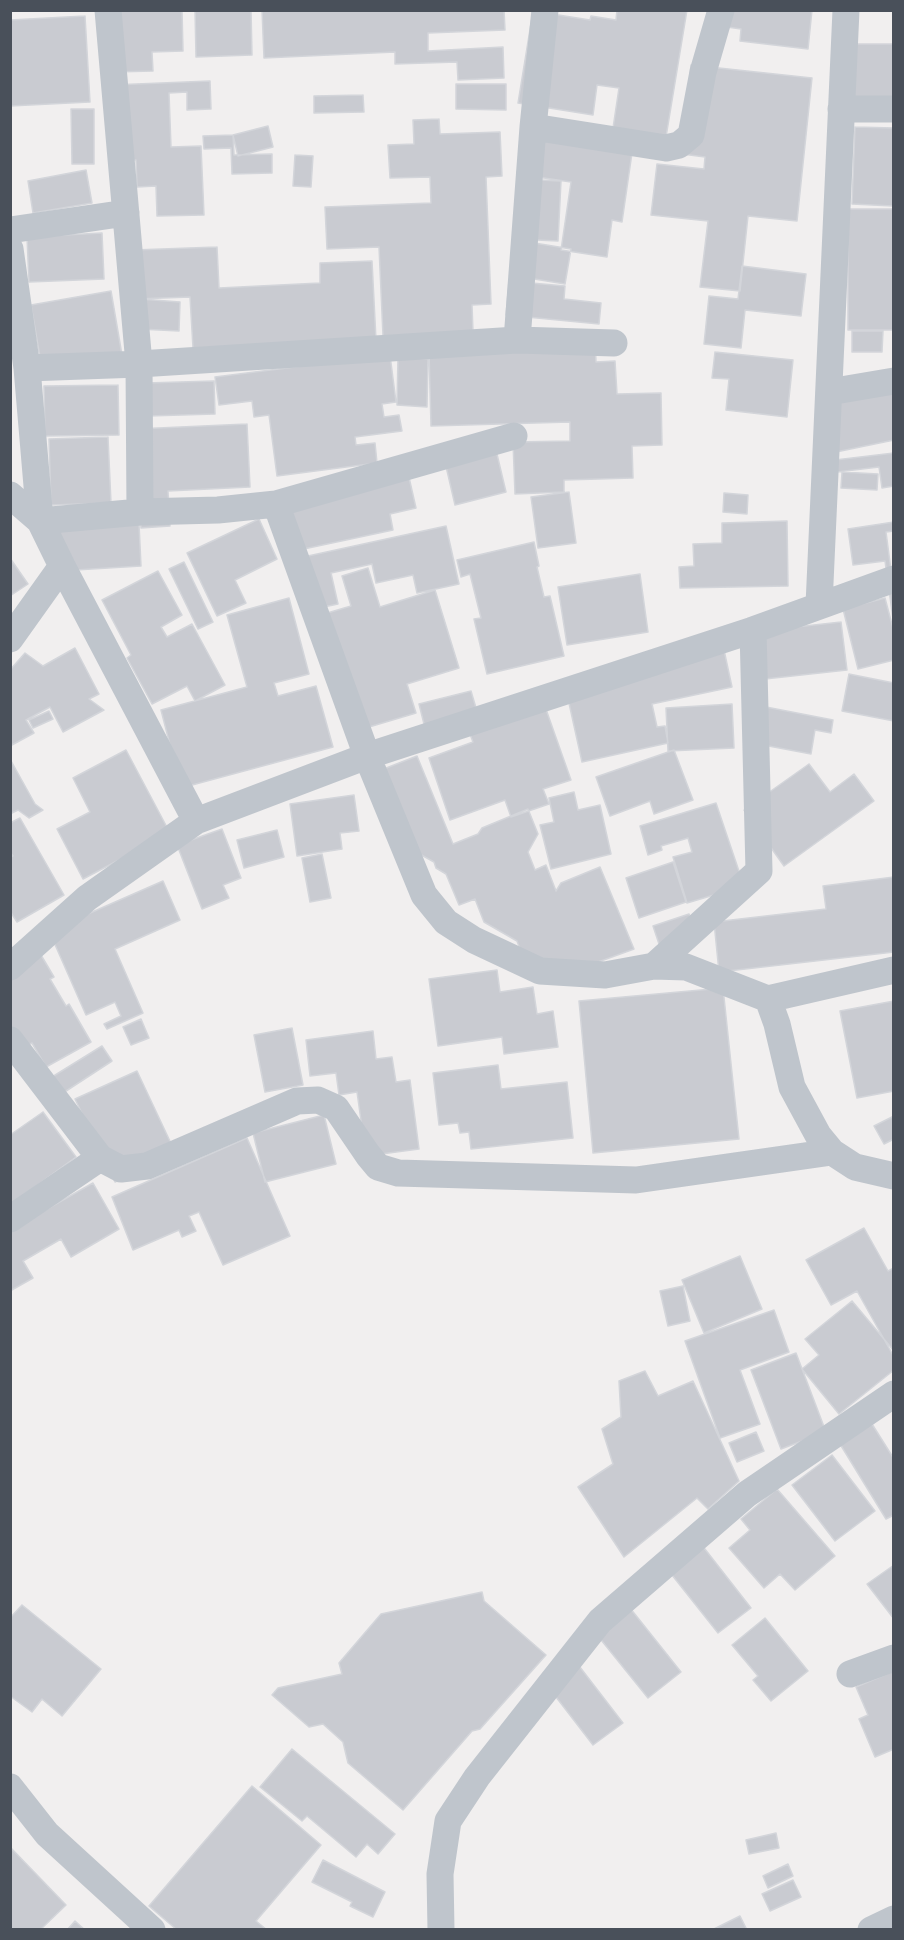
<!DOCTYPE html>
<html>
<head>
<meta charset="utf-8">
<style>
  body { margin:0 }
  #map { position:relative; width:904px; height:1940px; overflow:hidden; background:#f1efef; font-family:"Varela Round",sans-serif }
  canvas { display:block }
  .frame { position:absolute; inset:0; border:12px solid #49505a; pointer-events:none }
</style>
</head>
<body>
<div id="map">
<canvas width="904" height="1940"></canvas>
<div class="frame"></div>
</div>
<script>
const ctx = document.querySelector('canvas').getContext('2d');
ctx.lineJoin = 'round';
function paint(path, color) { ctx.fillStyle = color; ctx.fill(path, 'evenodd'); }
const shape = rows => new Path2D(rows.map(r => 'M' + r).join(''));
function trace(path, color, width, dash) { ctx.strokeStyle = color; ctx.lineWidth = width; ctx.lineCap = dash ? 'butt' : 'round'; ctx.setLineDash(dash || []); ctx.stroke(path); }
const building = shape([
  [112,10,182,10,183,51,152,52,153,71,114,72,112,10],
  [195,10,251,10,252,55,196,57,195,10],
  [262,10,504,10,505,30,428,33,428,51,503,47,504,78,458,80,457,62,395,64,395,52,264,58,262,10],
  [617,10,687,10,666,137,613,128,619,88,597,85,593,115,518,103,533,11,590,20,591,16,616,20,617,10],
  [722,10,812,10,808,49,740,41,741,29,720,26,722,10],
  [85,16,90,102,10,106,10,20,85,16],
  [845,44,894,44,894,98,844,97,845,44],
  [691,65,812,78,797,221,748,216,740,291,700,287,708,221,651,215,657,164,704,169,705,157,682,154,691,65],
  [210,81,211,109,187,110,187,92,169,93,171,147,201,146,204,215,157,216,156,186,137,187,136,160,115,160,112,85,210,81],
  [456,84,506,84,506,110,456,109,456,84],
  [363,95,364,112,314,113,314,96,363,95],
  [71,109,94,109,94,164,72,164,71,109],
  [439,119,440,134,500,132,502,176,486,177,491,304,472,305,473,332,383,336,379,247,327,249,325,207,431,203,430,177,390,178,388,145,414,144,413,120,439,119],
  [268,126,273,147,238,156,233,135,268,126],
  [855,127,894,128,893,206,852,204,855,127],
  [233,135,234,155,272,154,272,173,232,174,231,148,204,149,203,136,233,135],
  [523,137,632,153,622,222,612,220,607,257,561,250,571,182,517,174,523,137],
  [295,155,313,156,311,187,293,186,295,155],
  [86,170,92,203,33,213,28,181,86,170],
  [517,179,561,181,558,241,515,239,517,179],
  [848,209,894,209,894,330,848,330,848,209],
  [102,233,104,279,29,282,27,237,102,233],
  [516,240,571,249,565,284,510,275,516,240],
  [217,247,219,288,320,283,320,263,372,261,376,340,193,348,190,297,136,299,134,250,217,247],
  [742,266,806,274,801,316,745,310,741,348,704,344,709,296,738,299,742,266],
  [509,281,565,286,564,299,601,303,599,324,506,315,509,281],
  [111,291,122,355,42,369,31,305,111,291],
  [140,299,180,302,179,331,139,329,140,299],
  [852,331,883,331,882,352,852,352,852,331],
  [595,340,596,362,615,361,617,394,661,393,662,445,632,446,633,478,564,480,564,492,515,494,513,442,570,441,570,422,431,426,429,352,595,340],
  [715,352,793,360,787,417,726,410,729,379,712,378,715,352],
  [390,355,396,402,382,404,384,417,399,415,402,431,355,437,356,445,375,443,377,463,277,476,269,415,254,417,252,401,219,405,215,377,390,355],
  [398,357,428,359,427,407,397,405,398,357],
  [214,381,215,414,148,416,146,383,214,381],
  [894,382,894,440,836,452,824,396,894,382],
  [118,385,119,435,45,436,44,386,118,385],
  [247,424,250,487,168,491,170,526,141,528,136,429,247,424],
  [108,437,111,503,51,505,49,439,108,437],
  [496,450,506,492,455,505,445,462,496,450],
  [894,453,894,486,882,488,879,467,837,472,835,460,894,453],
  [842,472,878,474,877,490,841,488,842,472],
  [408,473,416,508,390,514,393,530,285,553,274,501,408,473],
  [569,492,576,543,538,548,531,497,569,492],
  [724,493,748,495,747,514,723,512,724,493],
  [259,519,277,559,235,580,246,603,217,616,187,553,259,519],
  [787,521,788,586,680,588,679,567,694,566,693,544,722,543,722,523,787,521],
  [894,522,894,531,886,532,892,578,894,577,894,626,885,561,853,565,848,529,894,522],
  [139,524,141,566,59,571,57,529,139,524],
  [446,526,459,584,417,593,413,575,376,583,372,564,331,573,338,604,319,608,308,556,446,526],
  [534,542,539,566,537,567,544,597,550,596,564,656,487,674,474,619,481,618,470,574,461,577,457,560,534,542],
  [10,558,28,584,10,596,10,558],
  [184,562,213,622,198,629,169,569,184,562],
  [368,568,380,607,435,590,459,668,407,684,416,713,359,730,324,614,351,606,342,576,368,568],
  [158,571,182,615,161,627,167,637,192,624,225,685,195,701,187,686,152,704,127,658,131,655,102,600,158,571],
  [640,574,648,632,567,645,558,587,640,574],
  [289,598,309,674,274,683,278,696,316,686,333,747,181,788,161,710,247,687,227,615,289,598],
  [885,598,894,632,894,660,858,669,843,609,885,598],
  [841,622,847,670,765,679,760,631,841,622],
  [75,648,99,694,89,699,104,710,63,732,50,707,26,720,34,733,10,746,10,670,25,653,43,666,75,648],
  [724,650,732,687,652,704,657,727,665,726,668,743,582,762,565,685,724,650],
  [849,674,894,683,894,721,842,711,849,674],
  [471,691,479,718,426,732,419,704,471,691],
  [542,698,571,780,543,789,549,804,511,817,505,800,450,820,429,758,473,742,466,724,542,698],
  [732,704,734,748,668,751,666,708,732,704],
  [766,707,833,720,831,733,815,730,811,754,758,744,766,707],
  [49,711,53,719,33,728,29,720,49,711],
  [126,750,170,833,83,879,57,829,90,812,73,778,126,750],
  [674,750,693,800,654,814,650,801,610,816,596,777,674,750],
  [417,756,453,844,478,834,482,828,528,809,538,834,528,852,535,870,546,865,556,891,561,883,600,867,634,949,565,974,520,949,517,941,484,922,475,899,459,905,446,874,436,868,434,862,409,848,376,772,417,756],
  [10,759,35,804,43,810,29,818,18,810,10,814,10,759],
  [809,764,830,792,854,774,874,801,784,866,744,810,809,764],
  [574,792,578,810,600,805,611,854,551,869,540,825,554,822,549,798,574,792],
  [354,795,359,831,340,833,342,849,297,856,290,804,354,795],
  [716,803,744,886,687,903,673,857,692,852,688,838,661,846,662,850,648,855,640,826,716,803],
  [20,818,64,895,17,922,10,911,10,858,13,856,10,852,10,823,20,818],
  [222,829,241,878,223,885,229,898,202,909,177,845,222,829],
  [277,830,284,857,244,868,237,840,277,830],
  [322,854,331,898,310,902,302,858,322,854],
  [673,862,686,902,639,918,626,878,673,862],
  [894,877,894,952,719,972,714,922,826,909,823,886,894,877],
  [163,881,180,920,115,949,143,1013,107,1029,104,1024,121,1016,115,1002,86,1015,49,931,163,881],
  [689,914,697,938,661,950,653,926,689,914],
  [41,955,54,977,50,979,66,1006,69,1004,91,1042,46,1067,32,1043,10,1054,10,972,41,955],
  [497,970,500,992,533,987,537,1014,553,1011,558,1047,504,1054,502,1037,438,1046,429,979,497,970],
  [723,988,739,1139,593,1153,579,1001,723,988],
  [894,1001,894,1091,857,1098,840,1011,894,1001],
  [141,1019,149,1038,131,1045,123,1027,141,1019],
  [292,1028,303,1085,265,1092,254,1035,292,1028],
  [373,1031,376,1059,392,1057,396,1082,410,1080,419,1149,366,1156,357,1092,339,1095,336,1073,310,1076,306,1040,373,1031],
  [102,1046,112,1061,63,1093,52,1077,102,1046],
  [498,1065,501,1089,567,1082,573,1138,471,1149,469,1132,460,1133,458,1123,439,1125,433,1073,498,1065],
  [137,1071,176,1154,115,1182,75,1099,137,1071],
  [43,1112,76,1157,10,1205,10,1135,43,1112],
  [324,1115,336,1164,265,1182,253,1133,324,1115],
  [894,1116,894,1139,884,1144,874,1126,894,1116],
  [247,1138,290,1236,223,1265,199,1212,189,1216,196,1231,182,1237,179,1230,133,1250,112,1197,247,1138],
  [93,1183,119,1229,71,1257,61,1239,23,1261,33,1278,10,1291,10,1230,93,1183],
  [864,1228,888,1271,894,1268,894,1357,857,1291,831,1305,806,1260,864,1228],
  [740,1256,762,1309,704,1333,682,1280,740,1256],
  [683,1286,690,1321,668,1326,660,1291,683,1286],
  [852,1301,894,1351,894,1370,839,1414,802,1369,819,1355,805,1339,852,1301],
  [774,1310,789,1352,740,1370,760,1424,720,1438,685,1341,774,1310],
  [796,1353,826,1432,781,1449,751,1370,796,1353],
  [645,1371,658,1396,693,1381,739,1481,708,1509,697,1498,624,1557,578,1487,613,1464,602,1429,621,1417,619,1381,645,1371],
  [872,1424,894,1459,894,1515,886,1519,840,1444,872,1424],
  [756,1432,764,1451,737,1462,729,1443,756,1432],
  [832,1455,875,1511,835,1541,792,1485,832,1455],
  [777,1489,835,1556,795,1590,780,1574,764,1588,729,1548,750,1530,741,1519,777,1489],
  [701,1544,751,1608,718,1633,668,1570,701,1544],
  [894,1565,894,1619,867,1584,894,1565],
  [482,1592,484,1601,546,1655,480,1729,472,1731,403,1810,348,1763,343,1742,323,1724,309,1727,272,1695,278,1688,342,1674,339,1663,381,1614,482,1592],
  [622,1598,681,1672,648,1698,589,1625,622,1598],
  [22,1605,101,1669,62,1716,42,1699,32,1712,10,1696,10,1618,22,1605],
  [765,1618,808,1671,771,1701,753,1680,758,1676,732,1645,765,1618],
  [576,1662,623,1723,593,1745,546,1684,576,1662],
  [894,1671,894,1749,875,1757,859,1719,868,1715,856,1687,894,1671],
  [292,1749,395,1834,378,1854,367,1844,356,1857,307,1816,302,1821,260,1787,292,1749],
  [252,1786,321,1845,256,1921,267,1930,177,1930,149,1906,252,1786],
  [776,1833,779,1848,749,1854,746,1840,776,1833],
  [10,1847,66,1905,40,1930,10,1930,10,1847],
  [323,1860,385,1892,373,1917,350,1906,352,1902,312,1882,323,1860],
  [788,1864,793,1876,768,1888,763,1876,788,1864],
  [793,1880,801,1897,770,1911,762,1894,793,1880],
  [740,1916,747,1930,715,1930,714,1929,740,1916],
  [75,1921,85,1930,67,1930,75,1921]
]);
paint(building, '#c9cbd1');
trace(building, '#d3d5da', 1.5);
trace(shape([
  [108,10,139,364,140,512],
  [841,109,894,109],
  [533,127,666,148,679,145,691,135,703,72,721,10],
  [10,230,126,213],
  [10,249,27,368,40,521,62,566,196,821],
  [517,340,533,127,545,10],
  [27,368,139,364,517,340,614,343],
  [829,392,894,381],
  [10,495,40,521,140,512,218,510,276,504,514,436],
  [276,504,367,756,424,895,446,922,474,940,540,971,605,975,654,966,686,967,768,999,777,1024,792,1087,818,1135,832,1152,855,1167,894,1176],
  [819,605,846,10],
  [10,639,62,566],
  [654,966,759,871,753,630],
  [10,967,87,898,196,821,367,756,753,630,894,579],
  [768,999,894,970],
  [10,1040,100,1158,121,1169,147,1166,297,1101,318,1100,336,1108,368,1155,378,1167,398,1173,636,1180,832,1152],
  [10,1219,100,1158],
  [850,1674,894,1658],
  [10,1787,47,1834,152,1930],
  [441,1930,440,1874,448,1821,477,1777,600,1621,747,1494,894,1394],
  [871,1930,894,1919]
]), '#bfc5cc', 27);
</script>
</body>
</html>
